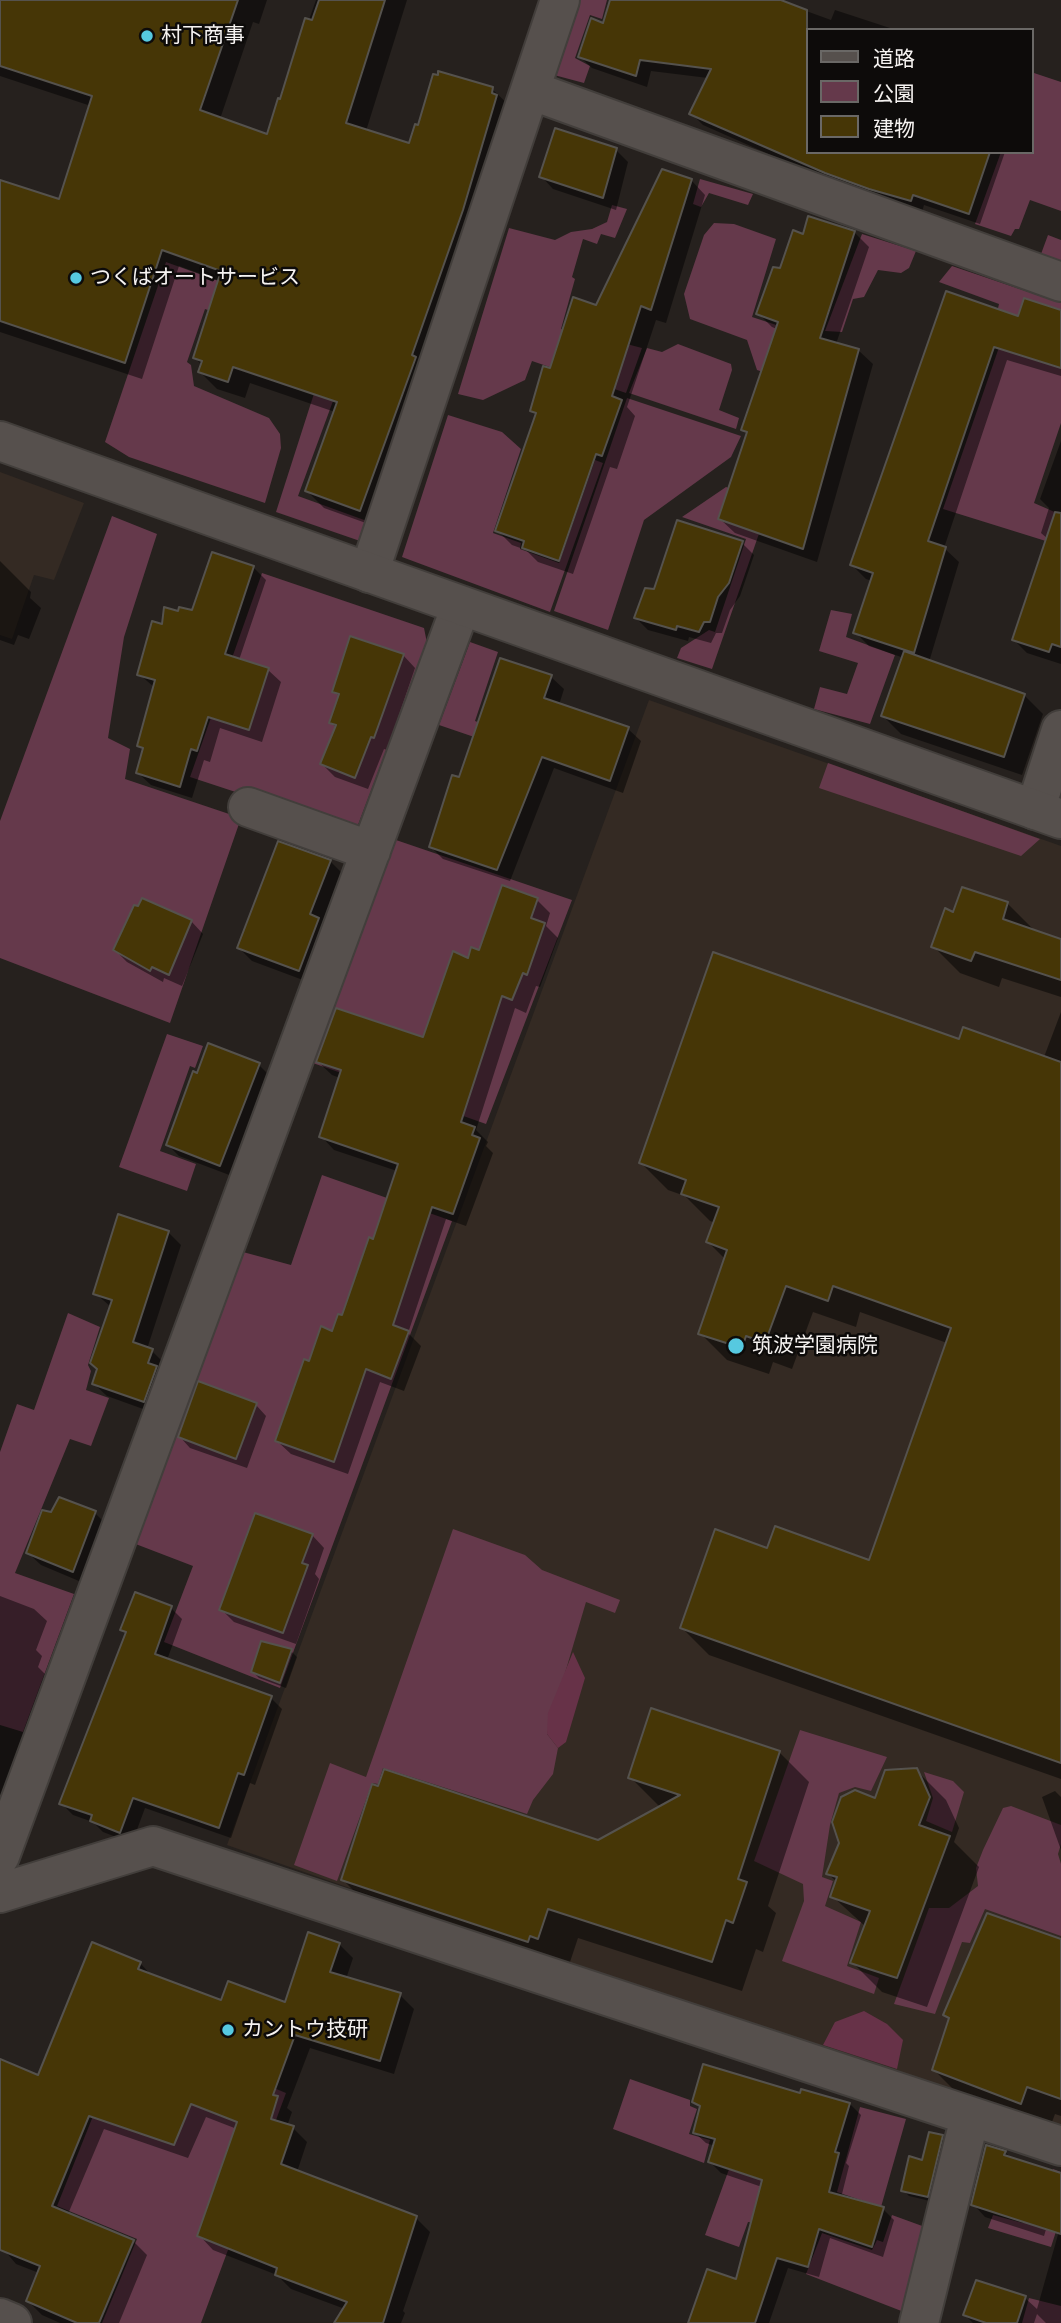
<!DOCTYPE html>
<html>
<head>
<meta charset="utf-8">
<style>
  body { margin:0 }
  #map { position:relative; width:1061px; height:2323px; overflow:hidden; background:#26211e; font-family:Montserrat,"Noto Sans JP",sans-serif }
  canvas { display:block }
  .legend { position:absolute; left:806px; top:28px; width:228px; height:126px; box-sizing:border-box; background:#0d0b0a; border:2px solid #6a6866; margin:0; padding:9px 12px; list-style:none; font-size:21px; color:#f6f3f1 }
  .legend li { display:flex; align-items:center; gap:14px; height:35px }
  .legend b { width:35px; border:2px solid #6a6866 }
</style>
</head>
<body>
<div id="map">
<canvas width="1061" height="2323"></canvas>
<ul class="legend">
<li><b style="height:9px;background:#56504d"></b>道路</li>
<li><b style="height:19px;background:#65394b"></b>公園</li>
<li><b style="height:19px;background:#463606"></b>建物</li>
</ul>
</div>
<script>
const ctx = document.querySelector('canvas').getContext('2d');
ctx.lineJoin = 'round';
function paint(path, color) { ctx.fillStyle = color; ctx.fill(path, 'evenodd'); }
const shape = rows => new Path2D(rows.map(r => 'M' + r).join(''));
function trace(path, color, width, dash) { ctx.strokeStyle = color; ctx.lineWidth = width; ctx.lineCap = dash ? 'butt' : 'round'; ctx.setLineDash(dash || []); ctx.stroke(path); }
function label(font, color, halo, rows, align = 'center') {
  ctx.font = font + ' Montserrat,"Noto Sans JP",sans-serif'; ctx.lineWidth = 5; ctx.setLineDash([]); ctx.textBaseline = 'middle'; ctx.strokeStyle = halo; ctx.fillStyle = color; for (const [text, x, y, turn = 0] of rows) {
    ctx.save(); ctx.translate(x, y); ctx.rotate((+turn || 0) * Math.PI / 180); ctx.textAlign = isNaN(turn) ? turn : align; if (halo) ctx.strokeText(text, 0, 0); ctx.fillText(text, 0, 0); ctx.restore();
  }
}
paint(shape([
  [0,472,84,503,54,580,34,575,12,639,0,635],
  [649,700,1061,846,1061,2129,715,2016,227,1845]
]), '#342a23');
paint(shape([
  [578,0,607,0,602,19,590,15,575,58,590,66,584,83,554,75],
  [1031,72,1061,82,1061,211,1030,200,1019,229,1015,229,1011,236,975,224,1001,152,1031,152],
  [700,179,753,194,748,205,709,193,701,207,693,204],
  [612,205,627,209,615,238,601,234,597,244,583,239,572,277,575,279,561,329,600,343,604,338,642,348,626,393,532,361,525,380,483,400,458,394,509,228,555,240,571,232,592,229,607,222],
  [714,223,734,224,776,239,752,317,822,340,806,386,757,370,747,340,690,319,684,294,704,235],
  [862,234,916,251,909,268,901,273,878,270,864,297,853,299,842,332,825,331],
  [1048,235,1061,240,1061,261,1041,254],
  [166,262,263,297,256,326,205,309,187,362,191,365,194,386,269,418,280,434,281,448,265,503,129,457,105,442],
  [952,266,1061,303,1061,423,1034,503,1057,513,1049,542,943,509,1006,327,995,321,999,304,939,282],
  [335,328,357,336,298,496,367,521,360,541,276,512],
  [678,344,731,364,732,370,719,410,739,418,736,429,629,393,647,348,662,352],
  [627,398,741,436,731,457,644,520,608,630,554,611],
  [448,415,502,432,521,449,493,533,521,543,520,549,559,563,595,460,603,463,550,612,402,557],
  [726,487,770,502,712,669,677,658,681,648,709,630,715,632,746,539,682,517],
  [112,516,157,534,124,637,108,738,130,749,125,779,241,818,170,1023,0,958,0,821],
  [262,573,424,628,427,643,358,825,351,830,190,777],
  [831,610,852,614,846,637,895,655,870,724,814,709,820,687,847,694,858,663,819,651],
  [470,642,498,652,475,721,528,740,524,754,439,725],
  [828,763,1040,839,1021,856,819,788],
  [396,840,572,900,486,1124,310,1062],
  [167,1034,203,1046,195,1068,190,1066,160,1151,196,1164,187,1191,119,1167],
  [322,1175,452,1221,280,1688,164,1642,193,1566,133,1543,174,1439,243,1252,291,1265],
  [68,1313,100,1327,88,1365,91,1371,86,1390,109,1398,91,1446,70,1439,15,1573,74,1594,23,1732,0,1725,0,1452,17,1404,34,1410],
  [453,1529,525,1555,542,1570,620,1600,615,1613,586,1602,547,1734,558,1748,553,1774,533,1800,527,1814,383,1768,378,1784,372,1783,337,1881,294,1865,330,1763,366,1777],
  [800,1730,887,1757,871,1791,855,1787,839,1793,830,1825,822,1877,833,1881,825,1906,861,1922,847,1966,879,1978,874,1994,782,1961,804,1901,803,1884,754,1861],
  [924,1772,953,1781,964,1792,952,1832,926,1821,933,1798],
  [1011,1806,1061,1825,1061,1844,1058,1854,1061,1864,1061,1936,985,1909,970,1943,962,1942,935,2014,894,2004,929,1908,949,1908,978,1886,976,1868,983,1850,1003,1808],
  [152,2037,286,2093,201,2323,102,2323,137,2239,57,2206,101,2096],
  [630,2079,690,2100,690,2106,697,2109,689,2134,710,2140,704,2163,613,2129],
  [860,2107,906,2119,881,2207,837,2192],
  [740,2139,770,2149,757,2223,748,2222,739,2247,705,2235],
  [1053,2169,1061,2172,1061,2216,1051,2247,988,2228,993,2215,1023,2223,1026,2218,1036,2221],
  [892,2215,925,2227,904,2312,806,2274,822,2233,872,2250,877,2240,883,2242],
  [1029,2298,1061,2306,1061,2323,1022,2323]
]), '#65394b');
paint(shape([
  [573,1652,585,1678,566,1742,558,1748,547,1734,548,1713],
  [864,2011,887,2024,903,2040,897,2069,823,2045,835,2022]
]), '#673248');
paint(shape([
  [0,0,267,0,259,24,253,22,220,119,268,136,316,0,407,0,366,131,410,145,492,89,510,106,377,527,324,508,307,491,335,412,250,383,245,398,217,389,200,372,202,365,195,358,220,281,179,266,142,379,0,332,0,182,60,201,91,106,0,76],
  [612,0,776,0,831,20,835,10,893,29,807,30,807,152,1005,152,980,224,924,205,922,212,798,167,703,125,691,113,708,78,651,71,647,87,592,68,580,57,604,25],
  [616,150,628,162,616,210,553,189,541,176],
  [691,180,705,195,666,323,656,320,627,407,635,416,617,469,610,467,573,574,538,562,526,550,512,545,497,530,536,416,532,411,551,370],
  [854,232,869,247,836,344,858,350,873,364,817,562,735,533,720,519,748,435,743,430,777,329,772,327,758,313,781,270,804,236],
  [948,293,1019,318,1061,311,1061,376,1007,360,944,548,959,562,929,662,1024,695,1043,714,1022,775,901,734,883,716,904,658,869,646,855,632,872,581,866,579,852,565],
  [1061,441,1061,664,1027,653,1014,640,1048,539,1041,533,1049,508,1040,499],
  [742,543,754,555,740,596,730,610,722,633,716,633,711,643,689,637,688,641,648,630,636,618,655,591],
  [0,561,31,592,30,598,41,608,29,639,18,635,14,645,0,640],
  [253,567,266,580,239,660,268,670,281,682,262,742,220,728,210,762,204,760,192,798,151,785,138,773,144,751,139,746,155,688,139,674,163,626,180,613,193,612],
  [403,655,415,668,387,750,384,749,368,789,335,777,322,764,337,728,331,723,340,697,334,691],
  [551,677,564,689,559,705,628,729,641,741,623,793,554,768,510,881,443,859,431,847,460,779],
  [330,861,343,874,311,983,252,961,239,948],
  [537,900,550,913,546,926,558,938,540,987,536,986,526,1013,515,1008,476,1130,488,1142,486,1146,493,1153,466,1226,446,1219,408,1333,421,1346,404,1391,380,1382,348,1474,291,1454,277,1441,310,1363,343,1317,374,1241,397,1171,334,1150,321,1136,340,1078,332,1075,318,1062,424,1040,469,960,480,953],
  [1007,903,1035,931,1061,941,1061,997,1002,978,999,987,960,973,933,946,954,914],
  [191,921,203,934,182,986,164,978,163,982,127,962,115,950],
  [1061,1012,1061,1779,709,1655,682,1628,768,1551,870,1562,947,1343,860,1312,856,1327,813,1312,792,1369,773,1362,769,1374,727,1360,700,1333,725,1259,708,1242,715,1223,710,1221,685,1196,668,1190,641,1163,960,1041,1044,1057],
  [259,1065,270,1076,232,1176,179,1156,168,1145,198,1075],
  [168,1232,181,1245,147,1349,152,1351,165,1364,157,1414,107,1396,94,1384,111,1307,95,1293],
  [256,1405,266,1416,247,1468,190,1448,180,1437],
  [95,1513,108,1526,86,1584,41,1565,28,1553,52,1514],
  [312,1535,324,1548,315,1574,319,1579,296,1644,234,1622,221,1609],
  [0,1596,34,1609,47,1621,36,1650,42,1656,38,1667,47,1676,0,1817],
  [171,1608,182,1619,167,1660,271,1698,282,1709,255,1785,250,1783,231,1838,145,1808,132,1843,103,1832,93,1822,73,1815,61,1803,127,1634,122,1630],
  [291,1651,297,1657,286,1688,259,1678,253,1672],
  [779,1752,809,1782,768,1906,776,1913,763,1952,756,1949,742,1991,578,1938,568,1968,373,1910,343,1880,598,1842,661,1808,630,1777],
  [916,1770,946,1800,959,1828,954,1842,979,1867,927,2007,882,1992,852,1962,866,1927,832,1896,837,1882,828,1874,876,1800],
  [1055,1791,1061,1797,1061,1850,1042,1797],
  [1061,1941,1061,2116,1055,2114,1049,2130,962,2098,934,2070,950,2020,945,2015],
  [339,1944,353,1958,346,1979,400,1995,414,2009,394,2074,310,2048,287,2108,292,2112,287,2126,293,2128,307,2142,297,2172,416,2218,430,2232,403,2311,405,2313,401,2323,336,2323,345,2309,291,2289,277,2275,213,2250,199,2235,237,2129,206,2117,188,2158,104,2129,68,2214,133,2241,147,2255,119,2323,60,2323,42,2315,28,2301,39,2273,16,2264,0,2245,0,2061,39,2077,140,1963,153,1977,222,2002,286,2004],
  [801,2095,850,2104,861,2115,846,2163,849,2166,841,2198,883,2209,894,2220,883,2257,830,2238,819,2277,788,2268,769,2323,690,2323,737,2282,762,2187,721,2173,710,2162,715,2146,706,2143,694,2132,701,2109,694,2102],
  [942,2137,948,2143,934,2202,909,2196,903,2190],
  [1005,2152,1012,2159,1060,2183,1044,2236,985,2217,973,2204],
  [1061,2224,1061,2323,1046,2323,1037,2314,1034,2323,973,2323,965,2315,1025,2298,1037,2309]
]), '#0007');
const building = shape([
  [0,0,238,0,200,110,267,134,278,98,280,99,305,18,312,20,319,0,385,0,346,123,409,143,415,124,418,125,433,74,438,75,438,71,493,87,492,93,497,95,463,210,412,355,416,357,360,511,305,491,337,402,233,367,228,382,198,372,202,361,193,358,221,271,162,250,125,363,0,321,0,180,59,199,92,96,0,66,0,0],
  [610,0,781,0,807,10,807,152,990,152,969,214,913,195,911,201,869,189,825,173,689,114,711,69,640,60,636,76,578,57,591,18,603,23,610,0],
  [555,128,617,148,603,198,539,177,555,128],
  [662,169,692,179,651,310,641,306,612,396,622,400,602,456,596,454,559,561,522,548,524,541,495,531,536,413,530,411,543,366,550,368,573,297,596,305,662,169],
  [808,216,855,231,820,338,859,349,803,549,718,519,747,432,741,430,778,322,756,314,773,267,780,268,793,230,803,234,808,216],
  [946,291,1018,316,1024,298,1061,310,1061,368,994,347,928,541,946,547,914,653,853,633,873,573,850,565,946,291],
  [1055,512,1061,513,1061,647,1052,644,1049,652,1012,640,1055,512],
  [677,520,743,541,729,583,718,597,710,622,704,622,699,632,677,626,676,630,634,618,645,588,654,589,677,520],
  [212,552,254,566,225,654,269,668,249,730,208,717,197,751,191,749,180,787,136,773,143,748,137,746,155,680,137,675,152,621,162,624,164,607,178,611,179,607,192,610,212,552],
  [350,636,404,654,374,738,371,737,355,778,320,764,336,725,329,723,339,694,332,692,350,636],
  [904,651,1025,694,1004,757,881,716,904,651],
  [500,658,552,675,544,698,629,727,610,781,542,757,497,870,429,847,452,775,459,777,500,658],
  [278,841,331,860,310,914,319,918,299,971,237,948,278,841],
  [502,885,538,898,531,918,545,923,527,975,523,973,512,1000,502,996,461,1122,475,1127,472,1135,480,1138,453,1214,432,1207,393,1325,409,1331,391,1379,366,1369,334,1462,275,1441,304,1359,309,1361,321,1326,332,1331,338,1314,342,1315,369,1237,373,1239,398,1164,319,1137,341,1070,316,1062,336,1008,423,1037,453,951,468,958,471,947,479,950,502,885],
  [962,887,1008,902,1003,919,1061,939,1061,980,975,952,971,961,931,947,945,908,953,912,962,887],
  [142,898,192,920,169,975,152,967,150,971,113,950,134,905,138,906,142,898],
  [713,952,959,1039,963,1027,1061,1062,1061,1763,680,1628,715,1529,767,1548,775,1526,869,1560,951,1328,833,1286,828,1301,786,1286,765,1343,746,1336,742,1348,698,1334,727,1250,706,1242,719,1207,681,1194,686,1180,639,1163,713,952],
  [208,1043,260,1063,220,1166,166,1145,193,1071,197,1073,208,1043],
  [118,1214,169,1231,133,1342,153,1349,148,1363,157,1366,144,1402,92,1384,97,1369,90,1363,112,1300,93,1294,118,1214],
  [198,1381,257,1403,236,1459,178,1437,198,1381],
  [59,1497,96,1511,73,1572,26,1553,42,1510,51,1512,59,1497],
  [255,1513,313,1534,302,1563,308,1565,283,1633,219,1610,255,1513],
  [135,1592,172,1606,155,1654,272,1696,244,1775,238,1773,219,1828,133,1798,120,1833,90,1821,92,1815,59,1804,126,1632,120,1630,135,1592],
  [261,1641,292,1649,280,1683,251,1672,261,1641],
  [651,1708,780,1751,738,1879,747,1882,733,1923,726,1920,712,1962,548,1909,538,1939,530,1936,528,1942,341,1880,372,1784,378,1786,384,1769,598,1840,680,1795,628,1778,651,1708],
  [917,1768,930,1797,919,1825,950,1836,897,1978,850,1963,870,1911,830,1897,837,1877,826,1874,839,1843,832,1822,841,1797,855,1790,875,1798,885,1770,917,1768],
  [987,1913,1061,1939,1061,2099,1027,2087,1021,2104,932,2070,949,2018,943,2015,987,1913],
  [308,1932,340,1943,330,1972,401,1993,380,2061,295,2035,273,2095,278,2096,271,2119,294,2126,281,2164,417,2216,383,2323,334,2323,347,2302,275,2275,277,2268,197,2236,237,2122,191,2104,174,2145,89,2116,52,2206,134,2240,99,2323,77,2323,26,2301,40,2266,0,2250,0,2059,38,2075,92,1942,141,1962,138,1969,221,2000,228,1981,285,2002,308,1932],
  [703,2064,800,2093,801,2089,850,2103,835,2152,839,2153,829,2192,884,2207,872,2247,819,2229,808,2267,777,2258,755,2323,688,2323,707,2269,736,2279,762,2180,708,2162,715,2139,693,2133,700,2106,692,2102,703,2064],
  [929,2132,943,2135,928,2197,901,2191,909,2156,922,2160,929,2132],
  [986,2145,1006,2151,1004,2155,1061,2173,1061,2234,971,2205,986,2145],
  [976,2280,1026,2296,1017,2323,986,2323,963,2315,976,2280]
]);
paint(building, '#463606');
trace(building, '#55524d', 2);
const street = shape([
  [530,90,1061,282],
  [369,573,560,0],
  [248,807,371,851],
  [1035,810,1061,730],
  [0,1856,461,606],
  [0,1893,153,1846,1061,2146],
  [0,2318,12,2323],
  [919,2323,970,2117]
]);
const secondary = shape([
  [0,441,1061,819]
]);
trace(street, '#423e3b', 42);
trace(secondary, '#423e3b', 42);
trace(street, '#56504d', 38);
trace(secondary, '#56504d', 38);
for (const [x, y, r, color] of [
  [147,36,7,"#56c9e0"],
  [76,278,7,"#56c9e0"],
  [736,1346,9,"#56c9e0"],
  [228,2030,7,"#56c9e0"]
]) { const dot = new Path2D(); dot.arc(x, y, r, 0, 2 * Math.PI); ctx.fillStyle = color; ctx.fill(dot); trace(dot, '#0d0b0a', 2.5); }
label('21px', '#f6f3f1', '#0d0b0a', [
  ["村下商事",161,36],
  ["つくばオートサービス",90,278],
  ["筑波学園病院",752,1346],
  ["カントウ技研",242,2030]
], 'left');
</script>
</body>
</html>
